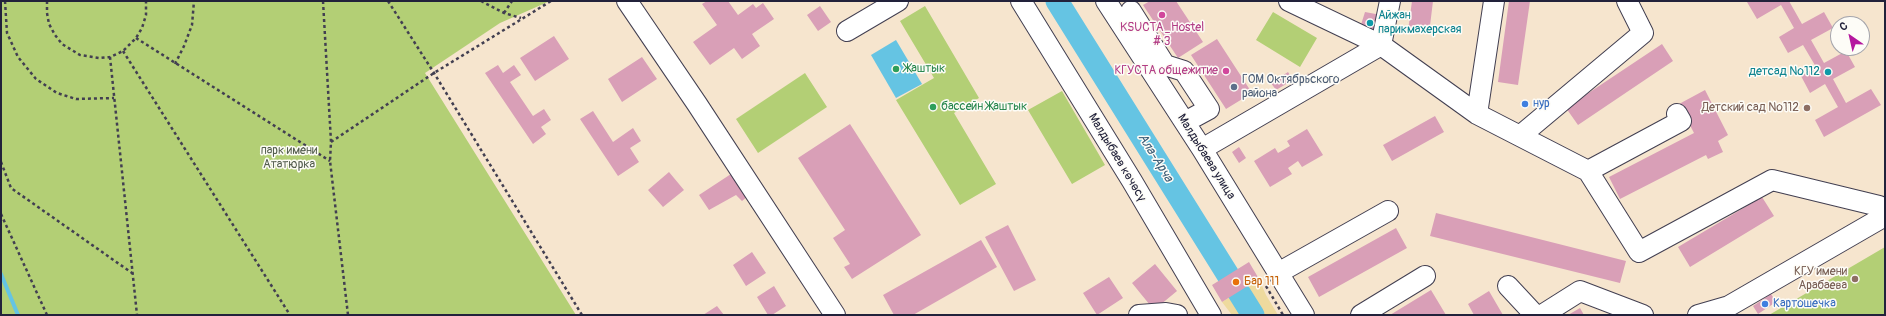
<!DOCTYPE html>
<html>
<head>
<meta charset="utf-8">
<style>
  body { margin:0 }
  #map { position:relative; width:1886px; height:316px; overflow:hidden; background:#f6e5ce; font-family:Pangolin,sans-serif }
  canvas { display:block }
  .frame { position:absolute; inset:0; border:2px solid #22223b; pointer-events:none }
  .north { position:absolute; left:1830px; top:16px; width:40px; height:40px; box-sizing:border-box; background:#fdfcf7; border:1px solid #a5a5ac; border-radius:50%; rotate:326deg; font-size:11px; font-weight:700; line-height:16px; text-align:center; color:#22223b }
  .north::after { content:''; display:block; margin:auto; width:14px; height:18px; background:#b5179e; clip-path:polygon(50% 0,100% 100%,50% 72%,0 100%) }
</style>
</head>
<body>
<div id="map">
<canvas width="1886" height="316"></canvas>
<div class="frame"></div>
<div class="north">С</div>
</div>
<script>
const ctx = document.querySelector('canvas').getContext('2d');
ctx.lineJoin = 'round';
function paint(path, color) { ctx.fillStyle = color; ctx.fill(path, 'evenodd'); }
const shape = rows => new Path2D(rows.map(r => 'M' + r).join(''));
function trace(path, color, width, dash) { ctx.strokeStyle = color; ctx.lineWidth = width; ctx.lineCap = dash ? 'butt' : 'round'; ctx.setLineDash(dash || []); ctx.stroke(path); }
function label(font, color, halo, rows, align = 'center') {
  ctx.font = font + ' Pangolin,sans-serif'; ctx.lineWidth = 3; ctx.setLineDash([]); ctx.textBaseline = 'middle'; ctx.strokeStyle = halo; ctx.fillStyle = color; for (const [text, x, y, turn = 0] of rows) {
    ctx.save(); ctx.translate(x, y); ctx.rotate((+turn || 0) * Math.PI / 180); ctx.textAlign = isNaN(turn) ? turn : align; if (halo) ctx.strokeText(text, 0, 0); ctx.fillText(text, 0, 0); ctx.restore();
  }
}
paint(shape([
  [1,1,550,1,500,23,425,73,576,315,1,315],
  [925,6,979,98,954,113,996,184,960,205,896,100,934,78,900,21],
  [1273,12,1317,38,1300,67,1256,40],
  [805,73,827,107,758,153,736,119],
  [1062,91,1105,165,1072,184,1028,110],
  [1885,247,1885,315,1769,315]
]), '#b3cf75');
paint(shape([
  [1259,279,1266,295,1278,315,1232,315,1222,302]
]), '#eeda9e');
paint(shape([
  [896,40,922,84,896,98,871,55]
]), '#65c4e3');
trace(shape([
  [1,274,18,315]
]), '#65c4e3', 4);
trace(shape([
  [1057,1,1253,315]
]), '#65c4e3', 23);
paint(shape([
  [707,1,728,1,738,15,753,4,756,8,763,3,774,19,752,34,760,46,742,59,734,48,710,65,693,42,717,25,702,4],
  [1150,1,1176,1,1203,42,1178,58,1143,5],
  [1412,1,1433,1,1429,34,1408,31],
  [1509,1,1530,1,1518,85,1498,82],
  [1750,1,1789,1,1802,24,1824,12,1833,28,1811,40,1824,63,1846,51,1855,67,1833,79,1846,103,1871,89,1881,105,1824,137,1815,120,1838,107,1825,84,1810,93,1801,76,1816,67,1803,45,1788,53,1779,37,1794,28,1781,5,1757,19,1747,2],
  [820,6,831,22,818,31,807,15],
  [1365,12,1381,15,1374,36,1359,31],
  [554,36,569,59,535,81,520,58],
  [1217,39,1252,93,1226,109,1191,55],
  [1662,44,1673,61,1578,125,1566,108],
  [642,57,657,79,622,102,608,79],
  [498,65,503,73,514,65,521,75,510,82,533,116,544,109,551,120,541,127,546,134,533,144,485,73],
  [1288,72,1293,80,1276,90,1271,83],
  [1705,90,1728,135,1718,141,1723,152,1708,159,1706,155,1620,199,1609,177,1694,133,1679,104],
  [593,111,613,142,633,128,641,141,630,148,639,162,618,176,580,119],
  [1435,116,1444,132,1392,161,1383,145],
  [850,124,921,235,852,279,844,267,850,264,833,238,845,230,798,158],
  [1307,129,1323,155,1302,167,1298,161,1288,168,1292,174,1270,187,1254,161,1275,148,1278,153,1290,146,1287,141],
  [1239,147,1246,158,1239,163,1232,152],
  [669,172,684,190,663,207,648,190],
  [731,174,748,196,742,201,736,195,709,210,699,195],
  [1762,197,1774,216,1690,267,1678,247],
  [1436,213,1626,261,1620,283,1430,236],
  [1008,225,1036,280,1014,291,985,237],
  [1396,228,1407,248,1319,297,1308,277],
  [981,240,997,267,913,315,894,315,883,295],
  [752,252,766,273,746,286,733,265],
  [1249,262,1259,279,1222,302,1212,285],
  [1155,264,1177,291,1154,310,1132,283],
  [1109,277,1123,298,1097,315,1083,293],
  [774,286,786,306,772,315,768,315,757,297],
  [1431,290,1446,315,1390,315],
  [1489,291,1503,315,1474,315,1468,304],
  [1771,294,1776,302,1758,314,1753,306],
  [717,306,724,315,703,315],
  [1580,308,1584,315,1568,315]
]), '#d99fb7');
const minor = shape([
  [627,1,697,104,835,315],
  [1021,1,1132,181,1211,315],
  [1106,1,1202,149,1304,315],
  [1289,1,1381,45,1390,1],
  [1131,11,1165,65,1184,71,1209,109,1185,122],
  [847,31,898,1],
  [1477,114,1494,1],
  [1520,136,1643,33,1627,1],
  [1202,149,1381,45,1477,114,1588,171,1681,121,1677,114],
  [1588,171,1639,252,1772,180,1879,206],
  [1278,273,1388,211],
  [1508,286,1535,315],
  [1139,315,1166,313,1177,315],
  [1361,315,1425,276],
  [1542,315,1580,291,1643,315],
  [1698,315,1729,306,1885,216]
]);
trace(minor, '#423f51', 22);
trace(shape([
  [5,1,7,33,18,57,36,79,57,93,76,99,114,98],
  [47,1,47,13,49,24,55,35,62,44,80,55,99,58,110,57,123,51,136,38,142,28,146,15,146,1],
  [323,1,331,142,330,161,348,315],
  [388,1,434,73,582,315],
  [481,1,504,13,521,18],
  [504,13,512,1],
  [136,38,330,161],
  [123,51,290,315],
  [110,57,137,315],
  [175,64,184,46,192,25,194,1],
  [331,142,434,73,551,1],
  [1,162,11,188,132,273],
  [1,214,47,315],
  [1266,286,1283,315]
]), '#423f51', 2.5, [3, 3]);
trace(minor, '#fff', 20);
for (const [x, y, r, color] of [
  [1162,15,4,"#d1479c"],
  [1370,23,4,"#0f9aa8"],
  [896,69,4,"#2e9e5b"],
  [1226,71,4,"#d1479c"],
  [1828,72,4,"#0f9aa8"],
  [1234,87,4,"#5c6f8a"],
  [1525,104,4,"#3f7fe0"],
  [933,107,4,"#2e9e5b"],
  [1807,108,4,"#8d6e63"],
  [1855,279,4,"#8d6e63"],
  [1236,282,4,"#e8710a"],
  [1765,304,4,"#3f7fe0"]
]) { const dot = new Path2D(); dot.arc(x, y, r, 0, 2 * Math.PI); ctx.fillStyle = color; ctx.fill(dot); trace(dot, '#fdfcf7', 1.5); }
label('12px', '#0d838f', '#fdfcf7', [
  ["Айжан",1378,16],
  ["парикмахерская",1378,30],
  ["детсад №112",1820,72,"right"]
], 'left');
label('12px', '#b23c85', '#fdfcf7', [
  ["KSUCTA_Hostel",1162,28],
  ["# 3",1162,42],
  ["КГУСТА общежитие",1218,71,"right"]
]);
label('12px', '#27864d', '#fdfcf7', [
  ["Жаштык",904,69],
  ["бассейн Жаштык",941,107]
], 'left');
label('12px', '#4e5e75', '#fdfcf7', [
  ["ГОМ Октябрьского",1242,80],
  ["района",1242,94]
], 'left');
label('12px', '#366cbe', '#fdfcf7', [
  ["нур",1533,104],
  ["Картошечка",1773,304]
], 'left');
label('12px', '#785e54', '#fdfcf7', [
  ["Детский сад №112",1799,108],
  ["КГУ имени",1847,272],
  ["Арабаева",1847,286]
], 'right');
label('12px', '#555f4f', '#fdfcf7', [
  ["парк имени",289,151],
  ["Ататюрка",289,165]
]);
label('12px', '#22223b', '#fdfcf7', [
  ["Малдыбаева улица",1206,157,58],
  ["Малдыбаев көчөсү",1117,158,59]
]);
label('12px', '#c56008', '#fdfcf7', [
  ["Бар 111",1244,282]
], 'left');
label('italic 13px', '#395b76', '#fdfcf7', [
  ["Ала-Арча",1155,158,58]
]);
</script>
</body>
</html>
